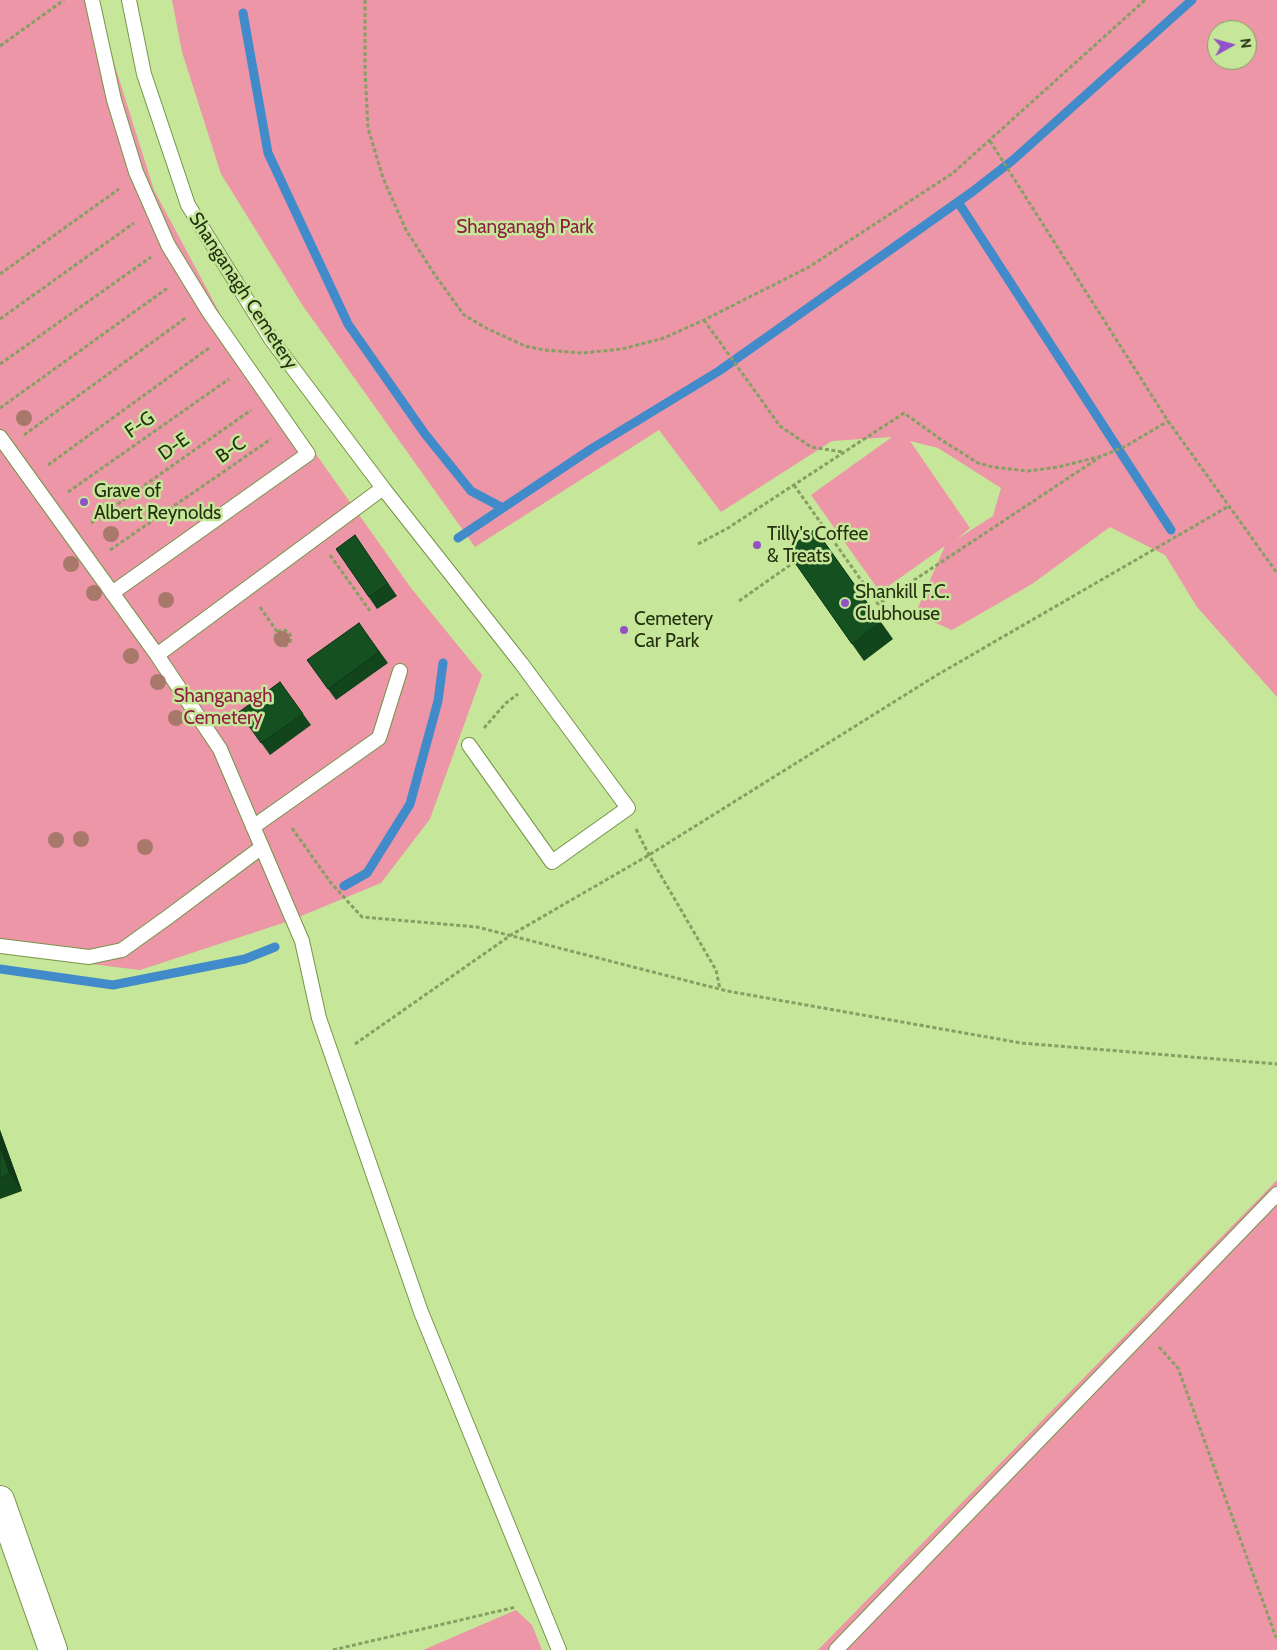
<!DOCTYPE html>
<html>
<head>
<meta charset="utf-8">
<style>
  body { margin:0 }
  #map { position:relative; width:1277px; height:1650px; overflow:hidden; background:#c6e799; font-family:Cabin,sans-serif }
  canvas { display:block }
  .north { position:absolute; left:1207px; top:20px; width:50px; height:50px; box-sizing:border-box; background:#c6e799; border:1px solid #859e62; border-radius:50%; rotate:83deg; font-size:14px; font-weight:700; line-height:20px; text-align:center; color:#243010 }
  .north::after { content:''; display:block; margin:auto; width:18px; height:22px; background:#9251c6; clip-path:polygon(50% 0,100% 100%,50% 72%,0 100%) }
</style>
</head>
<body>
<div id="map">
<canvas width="1277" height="1650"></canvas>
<div class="north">N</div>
</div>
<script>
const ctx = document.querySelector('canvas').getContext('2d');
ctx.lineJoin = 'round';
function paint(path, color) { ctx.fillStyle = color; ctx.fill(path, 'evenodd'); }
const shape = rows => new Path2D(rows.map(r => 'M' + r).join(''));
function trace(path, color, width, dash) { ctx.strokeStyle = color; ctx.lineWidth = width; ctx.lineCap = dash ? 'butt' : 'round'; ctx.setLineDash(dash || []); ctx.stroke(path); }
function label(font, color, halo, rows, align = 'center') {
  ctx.font = font + ' Cabin,sans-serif'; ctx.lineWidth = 5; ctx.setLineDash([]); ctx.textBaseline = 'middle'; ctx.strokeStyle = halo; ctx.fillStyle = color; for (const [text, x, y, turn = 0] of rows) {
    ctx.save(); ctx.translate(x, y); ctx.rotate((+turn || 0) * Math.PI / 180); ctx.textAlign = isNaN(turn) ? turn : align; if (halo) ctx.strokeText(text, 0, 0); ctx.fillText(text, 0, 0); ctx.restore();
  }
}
paint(shape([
  [0,0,99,0,103,28,154,190,232,336,411,588,482,675,430,819,381,883,289,921,140,970,0,953],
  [172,0,1277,0,1277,697,1197,607,1165,555,1110,527,1032,584,952,630,915,614,945,546,880,592,811,495,892,437,832,441,721,512,659,430,475,547,303,306,221,174,182,52],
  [1217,30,1247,30,1247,60,1217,60],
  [910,441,938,448,1001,488,993,516,957,539,970,528],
  [1277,1180,1277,1650,818,1650],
  [516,1610,532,1625,542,1650,423,1650]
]), '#ec96a7');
trace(shape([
  [243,13,268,153,348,324,425,434,471,491,503,508],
  [958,202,1171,530],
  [458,538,591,449,719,371,972,192,1013,160,1192,0],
  [344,886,367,873,410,804,438,701,443,663],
  [0,969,113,985,245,959,275,947]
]), '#418bca', 9);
const service = shape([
  [92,0,114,100,136,172,168,245,209,312,308,454,112,593],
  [129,0,144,74,188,205,271,339,383,488,521,663,628,808,552,862,469,745],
  [0,437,157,655,383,488],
  [157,655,220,749,302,941,319,1018,421,1312,559,1650],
  [253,827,379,738,400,671],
  [0,946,89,957,122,950,168,917,262,847],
  [836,1650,1277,1194]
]);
const minor = shape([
  [0,1500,53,1650]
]);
trace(service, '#769449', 16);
trace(minor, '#769449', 30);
trace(shape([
  [365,0,365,70,368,128,383,178,406,230,435,275,464,315,486,328,525,346,544,350,582,353,622,349,664,338,704,320,809,267,953,173,1145,0],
  [0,46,64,0],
  [990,141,1168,421,1277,573],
  [0,274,119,189],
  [0,319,134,223],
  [704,320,780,426,811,447,843,452],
  [0,364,151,257],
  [0,408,169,287],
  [24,435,187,317],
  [48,465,209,348],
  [794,485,878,604,1100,457],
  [68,492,229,379],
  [91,523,251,410],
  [698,544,728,528,904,413,943,441,978,463,993,467,1028,471,1058,467,1102,456,1126,446,1168,421],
  [110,550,271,439],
  [330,555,370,611],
  [739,601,796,561],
  [260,607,278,633],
  '275 638a8 8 0 1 1 16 0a8 8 0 1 1-16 0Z',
  [484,728,506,703,518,694],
  [292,828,331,883,362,917,477,927,727,991,1021,1043,1277,1064],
  [636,829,649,855,716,970,720,989],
  [355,1044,511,935,649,855,937,675,1229,506],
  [1159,1347,1178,1368,1277,1640],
  [333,1650,516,1607]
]), '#869f63', 3, [4, 2.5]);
trace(service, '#fff', 14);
trace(minor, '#fff', 28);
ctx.fillStyle = '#a8786a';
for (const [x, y] of [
  [24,418],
  [111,534],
  [71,564],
  [94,593],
  [166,600],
  [282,639],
  [131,656],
  [158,682],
  [176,718],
  [81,839],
  [56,840],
  [145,847]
]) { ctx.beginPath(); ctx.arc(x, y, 8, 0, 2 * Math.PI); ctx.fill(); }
paint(shape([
  [815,529,893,639,864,661,786,550],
  [355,535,397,596,377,609,336,549],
  [359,623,388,663,336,700,307,660],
  [280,682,311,725,270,755,239,712],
  [0,1130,22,1191,0,1199]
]), '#12451c');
paint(shape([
  [0,1130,22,1191,10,1174,0,1147]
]), '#0f3817');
const building = shape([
  [815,529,881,622,852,644,786,550,815,529],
  [355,535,388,584,369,597,336,549,355,535],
  [359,623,379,652,328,689,307,660,359,623],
  [280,682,303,714,261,743,239,712,280,682],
  [0,1147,10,1174,0,1178,0,1147]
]);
paint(building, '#155021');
trace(building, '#0f3817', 1);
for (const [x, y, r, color] of [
  [84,502,5,"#9251c6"],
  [757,545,5,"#9251c6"],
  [845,603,5,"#9251c6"],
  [624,630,5,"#9251c6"]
]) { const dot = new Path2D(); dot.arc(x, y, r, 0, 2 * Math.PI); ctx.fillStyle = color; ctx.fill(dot); trace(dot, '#c6e799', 2); }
label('19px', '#901d43', '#c6e799', [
  ["Shanganagh Park",525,227],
  ["Shanganagh",223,696],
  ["Cemetery",223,718]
]);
label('19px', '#243010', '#c6e799', [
  ["Shanganagh Cemetery",243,291,57],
  ["F-G",140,425,-35],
  ["D-E",174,447,-35],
  ["B-C",231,450,-35]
]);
label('19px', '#243010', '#c6e799', [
  ["Grave of",94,491],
  ["Albert Reynolds",94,513],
  ["Tilly's Coffee",767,534],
  ["& Treats",767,556],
  ["Shankill F.C.",855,592],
  ["Clubhouse",855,614],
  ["Cemetery",634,619],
  ["Car Park",634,641]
], 'left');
</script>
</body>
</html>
